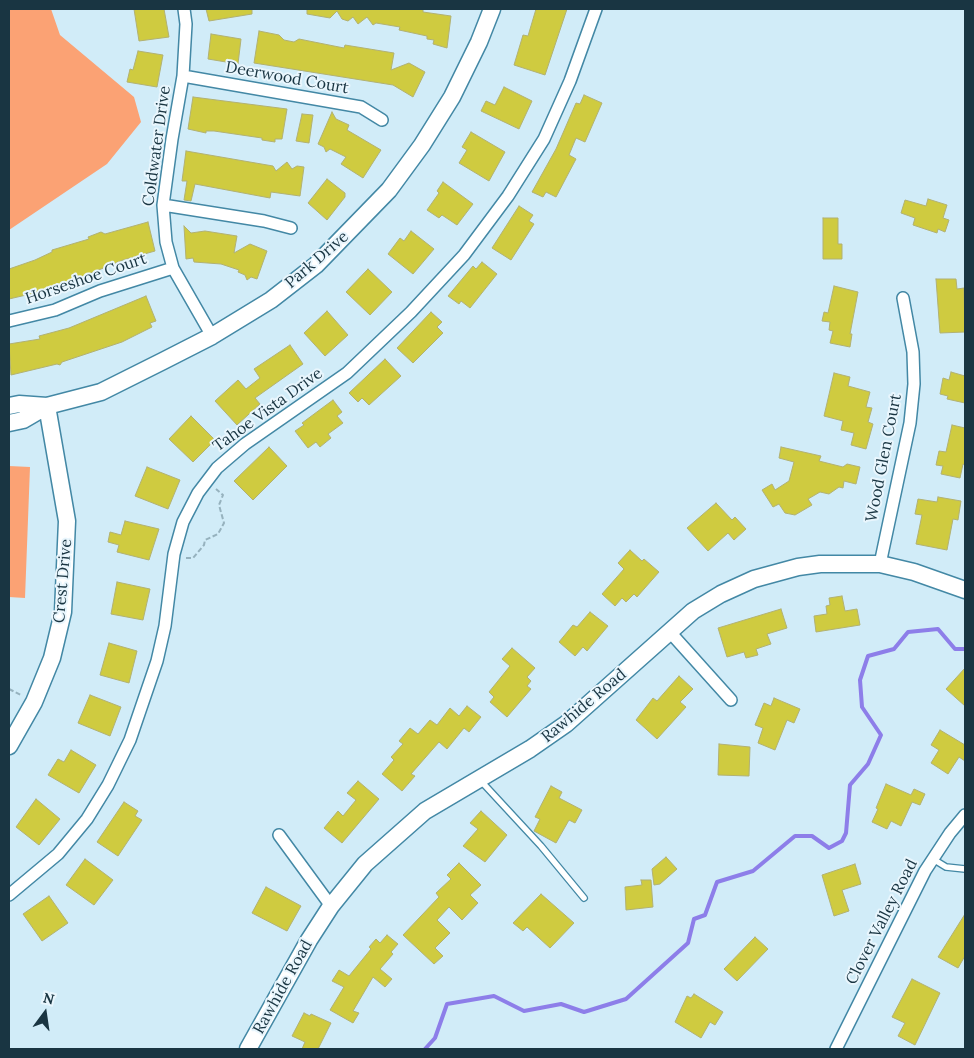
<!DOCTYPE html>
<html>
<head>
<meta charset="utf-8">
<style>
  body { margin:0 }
  #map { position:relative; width:974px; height:1058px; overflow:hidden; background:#d1ecf8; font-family:Lora,serif }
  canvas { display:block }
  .frame { position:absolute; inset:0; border:10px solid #193542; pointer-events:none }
  .north { position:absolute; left:20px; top:988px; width:50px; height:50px; -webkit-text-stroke:4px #e9f6fd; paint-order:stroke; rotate:14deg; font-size:14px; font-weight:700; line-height:20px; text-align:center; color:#193542 }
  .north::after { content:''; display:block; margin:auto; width:18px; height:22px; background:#193542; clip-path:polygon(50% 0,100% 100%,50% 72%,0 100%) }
</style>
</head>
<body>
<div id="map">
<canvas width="974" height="1058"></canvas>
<div class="frame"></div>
<div class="north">N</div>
</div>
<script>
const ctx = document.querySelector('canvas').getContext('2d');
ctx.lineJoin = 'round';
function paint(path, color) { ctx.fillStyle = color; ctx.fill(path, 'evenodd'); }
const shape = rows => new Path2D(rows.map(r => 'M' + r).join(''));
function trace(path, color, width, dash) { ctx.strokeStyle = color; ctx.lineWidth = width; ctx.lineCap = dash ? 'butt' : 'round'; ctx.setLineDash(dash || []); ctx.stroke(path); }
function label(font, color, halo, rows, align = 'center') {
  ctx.font = font + ' Lora,serif'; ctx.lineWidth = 4; ctx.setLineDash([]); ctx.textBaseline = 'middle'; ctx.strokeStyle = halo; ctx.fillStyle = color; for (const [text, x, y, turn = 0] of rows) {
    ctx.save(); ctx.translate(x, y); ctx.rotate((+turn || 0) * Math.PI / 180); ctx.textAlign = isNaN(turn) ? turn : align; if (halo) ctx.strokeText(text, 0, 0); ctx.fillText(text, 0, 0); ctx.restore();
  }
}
paint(shape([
  [9,9,51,9,60,35,134,97,141,122,107,164,9,230],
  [9,466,30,467,25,598,9,597]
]), '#fba274');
trace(shape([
  [425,1049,435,1038,447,1004,494,996,524,1011,561,1004,584,1012,626,999,688,943,694,919,705,915,717,882,753,871,795,836,812,836,829,848,842,841,846,833,850,785,868,764,881,735,862,707,860,680,868,656,894,649,908,632,938,629,955,649,965,649]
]), '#8d7ee9', 4);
const building = shape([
  [134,9,164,9,169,37,139,41,134,9],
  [206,9,252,9,252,14,209,21,206,9],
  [307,9,423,9,423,12,451,16,447,48,433,44,434,40,427,39,427,36,399,30,400,27,376,23,373,25,367,17,358,24,353,17,348,21,342,19,337,11,330,18,307,14,307,9],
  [536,9,567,9,545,75,514,65,523,35,528,36,536,9],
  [259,31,279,35,284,40,294,42,299,39,344,48,345,45,394,53,391,70,409,63,425,72,413,97,393,85,254,63,259,31],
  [211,34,241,39,238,64,208,59,211,34],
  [138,51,163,55,157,87,127,82,130,69,133,70,138,51],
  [504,87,532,101,519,129,481,111,486,101,495,105,504,87],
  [584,95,602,103,585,142,576,138,569,155,576,159,556,197,546,192,543,197,532,192,556,149,576,103,580,104,584,95],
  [193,97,287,109,282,139,275,139,275,142,262,140,262,138,214,131,206,131,206,133,188,129,193,97],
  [332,112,336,119,349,125,347,130,381,150,363,178,341,164,346,157,330,149,326,152,324,147,318,144,332,112],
  [302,114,313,115,309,143,296,141,302,114],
  [471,132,505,152,489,181,459,163,467,150,462,147,471,132],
  [186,151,273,166,276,171,287,162,292,169,297,166,304,167,300,196,271,192,270,198,195,184,191,201,184,200,187,181,182,181,186,151],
  [327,179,345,193,345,197,327,220,308,203,327,179],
  [443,182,473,204,457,225,442,215,439,218,427,210,439,193,437,191,443,182],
  [928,199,947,205,943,218,949,220,945,232,938,229,937,233,913,225,915,218,901,213,905,200,926,206,928,199],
  [519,206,533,215,529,221,534,224,511,260,492,248,519,206],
  [823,218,838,218,838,244,842,244,842,259,823,259,823,218],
  [148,222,155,251,123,260,52,289,9,299,9,269,35,260,52,252,52,250,89,239,88,237,101,232,105,234,148,222],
  [184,226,191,233,205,231,237,236,234,253,250,244,267,251,257,279,251,277,247,280,245,275,238,272,239,270,221,264,194,262,193,258,186,259,184,226],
  [411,231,434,249,413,274,388,254,400,238,404,241,411,231],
  [482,262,497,274,470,308,461,301,459,304,448,296,473,266,476,269,482,262],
  [368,269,392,292,370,315,346,292,368,269],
  [936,279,956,279,957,289,964,288,965,332,940,333,936,279],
  [834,286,858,292,850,334,852,334,850,347,830,343,833,331,829,330,830,322,822,321,824,312,828,313,834,286],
  [146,296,156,321,150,323,152,327,122,342,62,362,60,365,57,364,11,375,9,344,40,339,39,336,69,328,146,296],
  [327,311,348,335,325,356,304,333,327,311],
  [431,312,442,322,437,327,443,333,413,363,397,348,431,312],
  [290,345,303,364,255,398,260,404,237,425,215,401,238,380,246,389,260,378,254,369,290,345],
  [385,359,401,376,369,405,362,398,358,402,349,393,385,359],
  [951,372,965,376,965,403,947,399,948,396,940,394,943,378,949,380,951,372],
  [834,373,850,377,848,386,870,392,866,407,872,408,868,422,873,424,866,449,851,445,854,433,841,430,843,421,824,416,834,373],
  [333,400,342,412,337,416,343,423,328,434,331,438,320,447,316,442,308,448,295,431,304,425,302,423,333,400],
  [191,416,215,440,193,462,169,439,191,416],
  [952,425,965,428,965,465,963,464,960,478,941,474,943,466,936,465,939,451,946,452,952,425],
  [269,447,287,466,253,500,234,481,269,447],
  [781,447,821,456,819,461,843,467,847,464,860,467,856,484,844,481,843,488,839,487,829,494,820,492,808,499,812,505,795,515,785,513,779,504,773,507,762,490,772,484,775,490,789,481,794,462,779,458,781,447],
  [147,467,180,480,168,509,135,496,147,467],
  [938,497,961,501,958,520,953,519,947,550,916,544,922,515,915,514,918,499,937,502,938,497],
  [716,503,732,520,735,517,746,529,734,540,728,533,708,551,687,528,716,503],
  [125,521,159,529,149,560,117,552,119,545,108,542,110,532,121,535,125,521],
  [630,550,642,561,644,559,659,572,637,597,634,594,626,602,622,598,615,606,602,594,624,569,618,563,630,550],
  [117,582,150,589,143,620,111,614,117,582],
  [842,596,845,611,857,609,860,625,816,632,814,616,827,614,826,606,830,605,829,598,842,596],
  [781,609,787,628,767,634,771,644,756,649,758,655,746,658,744,652,727,657,718,628,781,609],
  [590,612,608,626,587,651,583,647,575,656,559,642,573,625,577,627,590,612],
  [109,643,137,651,129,683,100,675,109,643],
  [512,648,535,668,527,677,531,681,527,686,531,689,507,717,490,702,494,697,489,692,510,666,502,659,512,648],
  [965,668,965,706,946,689,965,668],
  [679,676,693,689,680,702,686,707,657,739,636,720,653,698,657,701,679,676],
  [90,695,121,707,110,736,78,723,90,695],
  [774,698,800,709,794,723,787,720,775,750,758,743,763,728,755,725,764,703,771,706,774,698],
  [467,706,481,717,469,732,464,728,447,749,439,742,411,774,415,776,402,791,382,774,394,760,391,757,403,744,399,741,410,728,418,734,430,720,437,725,450,708,459,716,467,706],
  [940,730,965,745,965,761,959,757,948,774,931,763,939,750,931,745,940,730],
  [719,744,750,747,749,776,718,775,719,744],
  [71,750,96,765,79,793,48,775,58,759,64,762,71,750],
  [358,781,379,799,342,843,324,828,338,811,343,816,356,800,347,793,358,781],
  [886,784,911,795,914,789,925,794,920,805,912,802,901,826,891,821,887,829,872,822,878,809,876,808,886,784],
  [551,786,562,792,559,798,582,810,575,823,569,820,556,843,534,831,540,819,535,817,551,786],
  [36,799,60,819,39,845,16,827,36,799],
  [124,802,138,811,135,816,142,820,118,856,97,842,124,802],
  [481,811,507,835,485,862,463,846,478,829,470,823,481,811],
  [666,857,677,869,660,884,654,885,652,869,666,857],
  [85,859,113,880,94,905,66,885,85,859],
  [459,863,481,885,470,895,478,903,462,920,449,907,437,920,450,933,435,948,443,956,434,964,403,935,439,897,436,893,451,879,447,875,459,863],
  [855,864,861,884,842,890,849,911,834,916,822,875,855,864],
  [641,880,651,880,653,907,626,910,625,887,642,885,641,880],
  [266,887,301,906,287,931,252,913,266,887],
  [541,894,574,923,550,948,527,927,523,931,513,923,541,894],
  [49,896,68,923,42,941,23,914,49,896],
  [965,914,965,956,958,968,938,957,965,914],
  [387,935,398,944,391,952,393,954,380,969,392,979,385,987,373,977,353,1011,359,1013,353,1023,330,1010,344,987,332,981,339,970,349,976,371,949,369,947,376,939,380,943,387,935],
  [755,937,768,949,737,981,724,969,755,937],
  [912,979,940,993,915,1045,898,1036,905,1023,892,1017,912,979],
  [694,994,723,1012,715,1025,710,1022,701,1038,675,1022,687,996,691,998,694,994],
  [304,1013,310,1016,311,1014,331,1023,318,1049,302,1049,305,1042,292,1036,304,1013]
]);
paint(building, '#cfcb40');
trace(building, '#b1b173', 1);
const lane = shape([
  [480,780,541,846,584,898],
  [933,859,946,867,965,869]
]);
const street = shape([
  [184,9,186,24,183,76,172,139,163,205,166,242,173,268,212,336],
  [183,76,361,107,382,120],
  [163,205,264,221,291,228],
  [9,321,55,310,100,291,173,268],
  [880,564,910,423,914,384,913,352,903,298],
  [669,631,731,700],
  [279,835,331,906],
  [9,895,58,854,87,819,108,785,130,740,157,661,165,626,174,554,183,522,198,493,217,468,245,444,347,373,411,312,464,255,508,196,544,139,570,81,596,9],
  [836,1049,925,871,950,833,965,815]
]);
const secondary = shape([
  [9,406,19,404,47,406],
  [9,423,23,420,47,406,101,392,163,361,212,336,271,300,316,265,389,190,422,145,452,97,479,42,492,9],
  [9,746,34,702,52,658,63,612,67,521,47,406],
  [248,1049,309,940,331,906,365,864,425,811,530,749,566,724,693,611,721,594,754,579,798,567,820,564,880,564,914,572,965,590]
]);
trace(lane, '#4388a5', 8);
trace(street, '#4388a5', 14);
trace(secondary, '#4388a5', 19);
trace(shape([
  [186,558,193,558,204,545,205,540,218,534,224,523,219,505,223,495,216,489],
  [9,689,21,695]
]), '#96b2be', 2, [5, 2.5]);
trace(lane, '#fff', 5.5);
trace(street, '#fff', 11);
trace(secondary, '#fff', 16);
label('16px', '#193542', '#e9f6fd', [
  ["Deerwood Court",287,78,10],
  ["Coldwater Drive",157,146,-82],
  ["Park Drive",317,260,-41],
  ["Horseshoe Court",86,279,-19],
  ["Tahoe Vista Drive",268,410,-36],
  ["Wood Glen Court",884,458,-79],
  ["Crest Drive",63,581,-85],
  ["Rawhide Road",584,706,-40],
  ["Clover Valley Road",882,922,-63],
  ["Rawhide Road",283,987,-61]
]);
</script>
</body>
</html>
